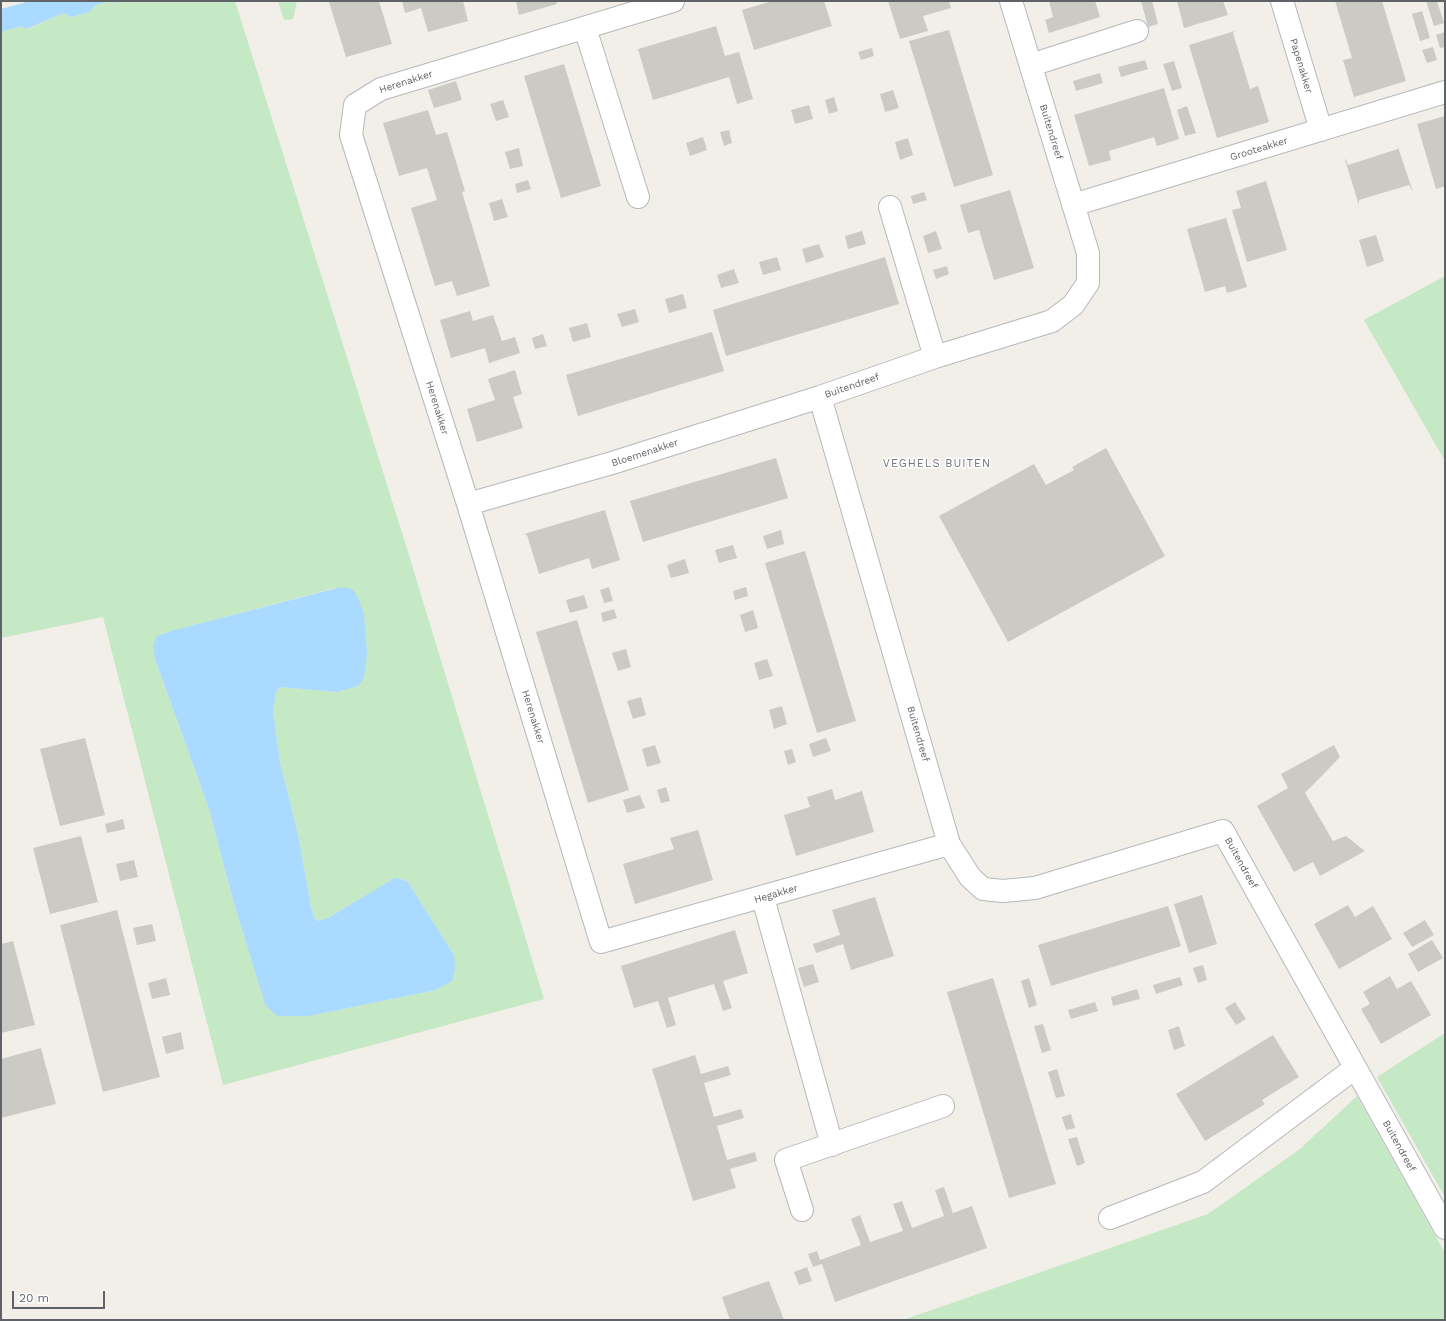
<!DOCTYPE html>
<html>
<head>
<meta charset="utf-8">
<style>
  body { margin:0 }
  #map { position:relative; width:1446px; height:1321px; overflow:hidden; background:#f1efe8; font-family:"Work Sans",sans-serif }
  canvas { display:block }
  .frame { position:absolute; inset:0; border:2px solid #5f6368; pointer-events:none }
  .scale { position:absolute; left:12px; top:1291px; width:93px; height:18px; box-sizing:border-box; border:2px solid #5f6368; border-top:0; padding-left:5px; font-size:12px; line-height:14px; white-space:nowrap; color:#5f6368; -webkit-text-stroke:3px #fff; paint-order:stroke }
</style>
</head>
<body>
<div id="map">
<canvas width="1446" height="1321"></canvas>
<div class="frame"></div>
<div class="scale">20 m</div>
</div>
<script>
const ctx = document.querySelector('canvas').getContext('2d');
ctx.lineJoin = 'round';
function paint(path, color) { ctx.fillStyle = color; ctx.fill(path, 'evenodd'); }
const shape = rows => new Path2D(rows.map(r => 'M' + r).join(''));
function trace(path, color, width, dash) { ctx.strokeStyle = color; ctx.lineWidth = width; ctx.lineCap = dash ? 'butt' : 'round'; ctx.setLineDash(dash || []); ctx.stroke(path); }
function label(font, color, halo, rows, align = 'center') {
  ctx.font = font + ' "Work Sans",sans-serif'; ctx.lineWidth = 3; ctx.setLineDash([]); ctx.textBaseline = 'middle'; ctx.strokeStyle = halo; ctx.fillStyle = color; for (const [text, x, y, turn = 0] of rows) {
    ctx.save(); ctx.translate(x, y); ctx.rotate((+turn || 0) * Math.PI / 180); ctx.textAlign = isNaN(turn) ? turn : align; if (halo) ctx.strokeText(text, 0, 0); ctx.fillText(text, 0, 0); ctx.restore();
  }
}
paint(shape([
  [109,1,115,3,125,1,235,1,404,539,544,999,223,1085,103,617,1,638,1,34,2,31,22,26,27,29,64,13,71,17,90,12,94,6],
  [335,588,358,686,337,692,280,687,276,692,273,710,280,762,298,834,311,907,314,917,318,921,328,918,341,910,401,879,408,882,454,955,444,985,436,990,309,1016,256,974,233,900,209,809,155,659,161,634],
  [278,1,297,1,293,19,284,20],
  [1445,276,1445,461,1364,320],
  [1445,1033,1445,1197,1377,1077],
  [1357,1096,1445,1253,1445,1320,903,1320,1208,1214,1300,1149]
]), '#c5e8c5');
paint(shape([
  [30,1,125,1,115,3,109,1,94,6,90,12,71,17,64,13,26,29,22,26,3,31,1,33,1,9],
  [341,587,352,589,357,595,364,614,367,653,364,678,358,686,337,692,280,687,276,692,273,710,280,762,298,834,311,907,314,917,318,921,328,918,395,878,401,879,408,882,454,955,455,969,452,981,436,990,309,1016,277,1016,269,1009,265,1004,233,900,209,809,155,659,153,646,157,636,171,631]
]), '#aadaff');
paint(shape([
  [379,1,392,44,346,57,329,2],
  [402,1,463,1,468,21,428,32,421,8,405,13],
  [516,1,556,1,557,4,519,15],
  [772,1,824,1,832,26,754,50,742,10],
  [888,1,949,1,951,8,923,16,928,31,900,39],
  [1049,1,1095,1,1100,17,1049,33,1045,20,1053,17],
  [1141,1,1152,1,1158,24,1148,27],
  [1177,1,1223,1,1228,15,1184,28],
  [1335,1,1382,1,1406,81,1354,97,1343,60,1352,58],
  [1426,1,1437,1,1444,23,1434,26],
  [1422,11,1430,38,1420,41,1412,14],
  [716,26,725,56,739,52,753,99,737,104,729,77,653,100,638,49],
  [949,30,993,175,954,187,909,41],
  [1235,31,1233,33,1250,89,1258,86,1269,122,1217,138,1189,45],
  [1445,32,1445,47,1440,48,1436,35],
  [1433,47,1437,60,1427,63,1422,50],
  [872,48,874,56,861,60,858,52],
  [1145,60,1148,69,1121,77,1118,67],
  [1174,61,1182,88,1172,91,1163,64],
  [564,64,601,186,561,198,524,76],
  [1100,73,1103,83,1076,91,1073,81],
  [456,81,462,100,434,108,428,90],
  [1164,88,1179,139,1157,146,1154,137,1109,151,1111,160,1089,166,1074,115],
  [893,90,899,108,885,112,880,94],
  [834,97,838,111,829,114,825,100],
  [503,100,509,117,496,121,490,104],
  [809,105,813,119,795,124,791,110],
  [1187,106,1196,133,1185,136,1177,110],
  [428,110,436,135,447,132,465,191,462,192,490,286,457,296,452,281,435,286,411,208,437,200,427,168,399,176,383,123],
  [1445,116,1445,186,1436,189,1417,124],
  [729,130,732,143,724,146,720,132],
  [703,137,707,150,690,156,686,143],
  [908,138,913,155,900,160,895,142],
  [1397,144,1413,192,1409,185,1359,200,1359,205,1345,160,1346,159,1348,165,1398,149],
  [519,148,523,166,510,169,505,152],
  [528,180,531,189,517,193,515,184],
  [1266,181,1287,250,1247,262,1232,210,1241,208,1236,191],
  [1010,190,1034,268,994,280,979,230,968,233,960,205],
  [924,192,927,200,913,204,911,196],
  [502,199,508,217,494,221,489,203],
  [1226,218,1247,287,1227,293,1225,286,1205,292,1187,229],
  [862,231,866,244,848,249,845,236],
  [936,231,942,249,928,253,923,236],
  [1376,235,1384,261,1367,267,1359,240],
  [819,244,824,257,806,263,802,249],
  [777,257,781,270,763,275,759,262],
  [885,257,899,304,726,356,713,310],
  [947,266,949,274,936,279,933,270],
  [734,269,739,283,721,288,717,275],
  [683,294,687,308,669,313,665,299],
  [635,309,639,322,622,327,617,314],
  [470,311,473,321,493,315,502,341,515,337,520,353,489,363,485,348,451,358,440,320],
  [587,323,591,337,573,342,569,328],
  [712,332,724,371,578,416,566,375],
  [543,334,547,346,535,349,532,338],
  [515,370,522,394,513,397,523,428,477,442,467,409,495,400,488,379],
  [1106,448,1165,556,1008,642,939,516,1034,464,1046,485,1074,470,1072,467],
  [776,458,788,498,643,542,630,501],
  [605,510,620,560,592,569,589,558,539,574,527,535,524,534],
  [781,530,784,544,767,549,763,536],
  [733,545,737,558,719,563,715,550],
  [805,551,856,721,817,733,765,563],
  [685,559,689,573,671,578,667,565],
  [609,587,613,601,604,603,600,590],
  [746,587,748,596,735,600,733,591],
  [584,595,588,608,570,613,566,600],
  [614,609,617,618,603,622,601,613],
  [753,610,758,628,745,632,740,615],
  [577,620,629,790,588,803,536,632],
  [626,649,631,667,618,671,612,653],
  [767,659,773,676,759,680,754,663],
  [641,697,646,715,633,719,627,701],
  [782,706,787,724,774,729,769,710],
  [85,738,105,815,60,826,40,749],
  [826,738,831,751,813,757,809,744],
  [655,745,661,763,647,767,642,749],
  [1334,745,1340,757,1305,793,1333,841,1346,836,1365,851,1320,876,1313,862,1294,872,1257,806,1288,788,1281,774],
  [792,749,796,762,788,765,784,751],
  [666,787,670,801,661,803,657,790],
  [832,789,835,800,862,791,874,832,796,856,784,815,810,807,807,797],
  [640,795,645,808,627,813,623,800],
  [123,819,125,829,107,833,105,824],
  [698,830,713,880,635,904,623,864,674,849,670,838],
  [81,836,98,902,50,914,33,848],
  [134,860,138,877,120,881,116,864],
  [1202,895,1217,944,1189,953,1174,904],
  [875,897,894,956,851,970,843,944,816,953,813,944,840,935,832,910],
  [1348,905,1355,917,1373,906,1392,939,1339,969,1314,924],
  [1168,906,1181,946,1051,986,1038,945],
  [117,910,160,1077,103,1092,60,925],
  [1425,920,1434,935,1412,947,1403,933],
  [152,924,156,941,137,945,133,928],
  [735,930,748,973,723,981,732,1008,723,1011,714,984,668,998,676,1025,667,1028,658,1001,634,1008,621,966],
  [1432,940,1443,958,1418,972,1408,954],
  [13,941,35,1025,1,1033,1,944],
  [813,964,819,982,804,987,798,968],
  [1203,965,1207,980,1198,983,1193,968],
  [1390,976,1397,989,1411,981,1431,1015,1381,1044,1361,1009,1370,1004,1363,992],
  [1180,977,1183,985,1156,994,1153,985],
  [166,978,170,995,152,999,148,983],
  [993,978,1056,1184,1009,1198,947,992],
  [1029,978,1037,1005,1029,1008,1021,981],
  [1137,989,1140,999,1113,1006,1111,997],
  [1095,1002,1098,1011,1071,1019,1068,1010],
  [1235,1002,1246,1019,1236,1025,1225,1008],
  [1043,1024,1051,1050,1042,1053,1034,1026],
  [1179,1026,1185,1046,1174,1050,1168,1030],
  [181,1032,184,1049,166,1054,162,1037],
  [1273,1035,1299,1077,1262,1100,1265,1104,1205,1141,1176,1094],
  [41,1048,56,1104,1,1118,1,1059],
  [695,1055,701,1074,728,1066,731,1075,704,1083,714,1117,741,1109,744,1118,717,1126,727,1160,755,1152,757,1161,730,1169,736,1188,693,1201,652,1069],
  [1057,1069,1065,1096,1056,1098,1048,1072],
  [1071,1114,1075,1128,1066,1130,1062,1117],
  [1077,1137,1085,1163,1077,1166,1068,1139],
  [944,1187,953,1213,972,1206,987,1248,835,1302,822,1264,813,1267,808,1254,817,1251,820,1260,861,1245,851,1219,860,1215,870,1242,903,1231,893,1204,902,1201,912,1228,944,1216,935,1190],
  [807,1267,812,1281,799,1285,794,1272],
  [769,1281,784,1320,730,1320,722,1297]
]), '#cccac5');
const minor = shape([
  [673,1,381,89,355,105,351,135,468,504,601,942,949,844],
  [1011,1,1088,253,1088,283,1073,305,1052,321,935,357,820,397,949,844,970,877,983,889,1003,891,1035,888,1223,831,1445,1228],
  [1282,1,1321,130],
  [585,28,638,197],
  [1031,65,1137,31],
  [1073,205,1445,92],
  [890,207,935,357],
  [468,504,612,463,820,397],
  [763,898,832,1145],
  [802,1210,786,1160,943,1106],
  [1110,1218,1203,1182,1355,1068]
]);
trace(minor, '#b5b8bc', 24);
trace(minor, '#fff', 22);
label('10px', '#5f6368', '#fff', [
  ["Papenakker",1301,66,73],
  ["Herenakker",406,82,-18],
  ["Buitendreef",1051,132,73],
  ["Grooteakker",1259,149,-17],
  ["Buitendreef",852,386,-19],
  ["Herenakker",437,408,73],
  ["Bloemenakker",645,453,-18],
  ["Herenakker",533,717,73],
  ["Buitendreef",918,734,74],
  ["Buitendreef",1241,863,61],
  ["Hegakker",776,894,-16],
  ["Buitendreef",1399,1146,61]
]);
ctx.letterSpacing = '1px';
label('11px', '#70757a', '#fff', [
  ["VEGHELS BUITEN",937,464]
]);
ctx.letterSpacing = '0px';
</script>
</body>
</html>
